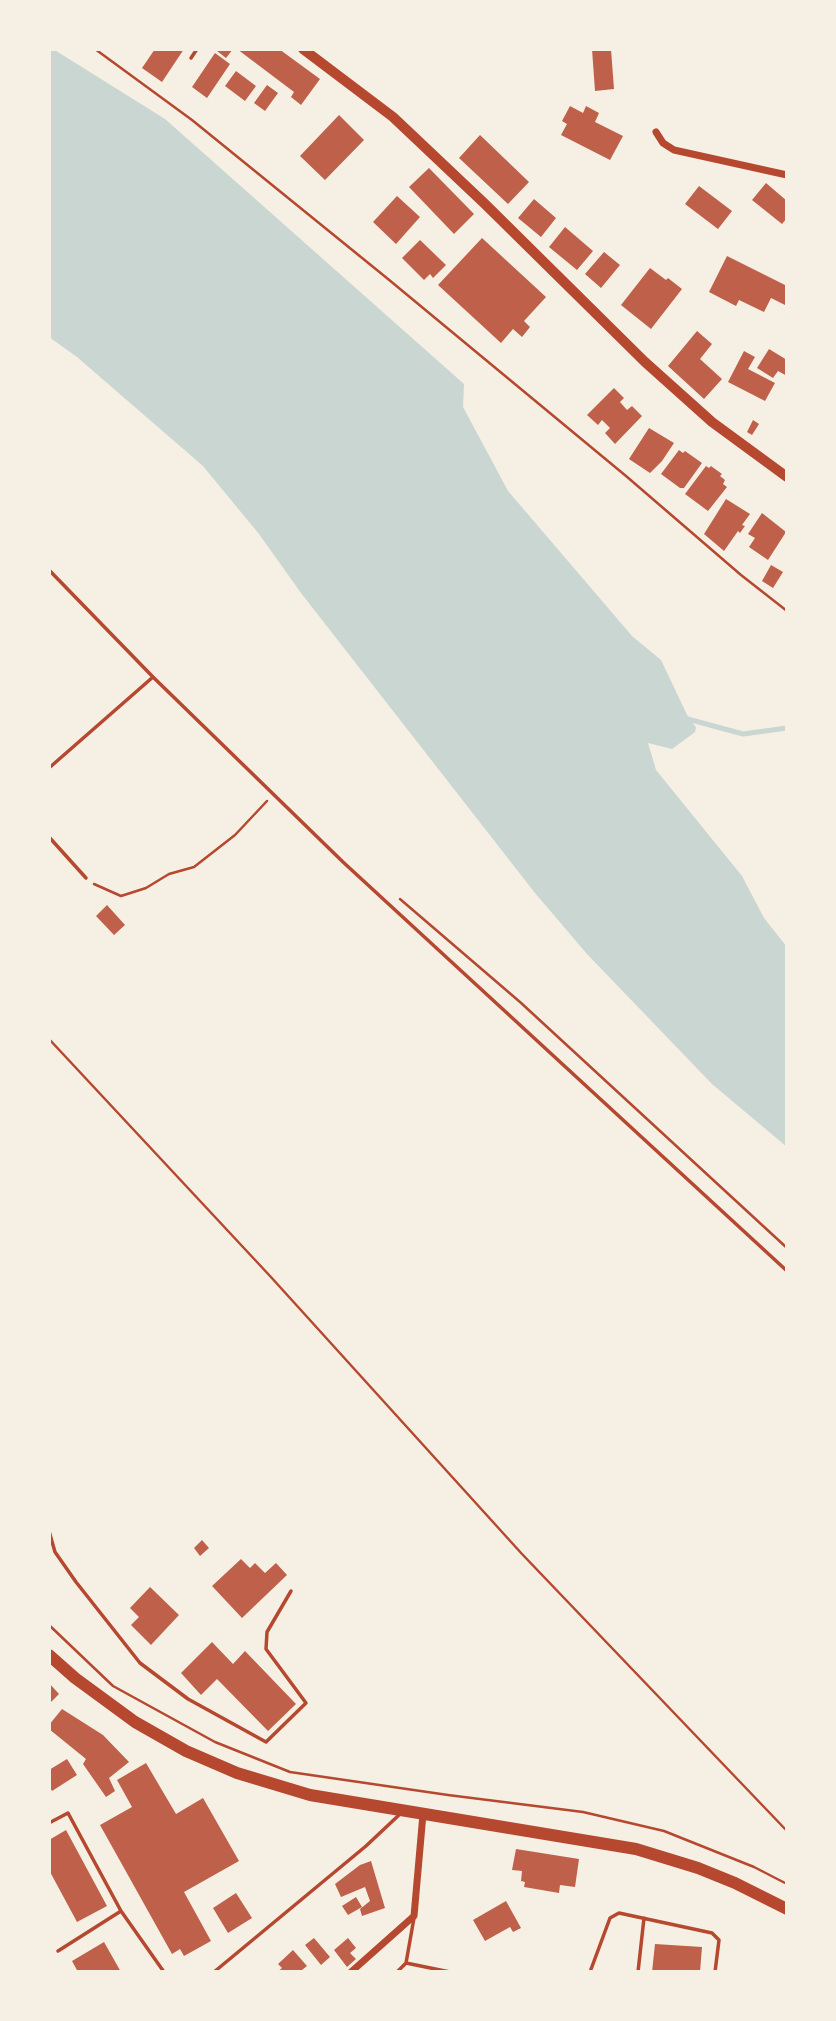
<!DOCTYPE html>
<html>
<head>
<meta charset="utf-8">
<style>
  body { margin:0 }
  #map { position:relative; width:836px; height:2021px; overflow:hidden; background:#f6efe4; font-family:Overpass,sans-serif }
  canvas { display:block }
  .frame { position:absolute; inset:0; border:51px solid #f6efe4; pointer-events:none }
</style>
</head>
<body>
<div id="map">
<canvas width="836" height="2021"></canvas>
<div class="frame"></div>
</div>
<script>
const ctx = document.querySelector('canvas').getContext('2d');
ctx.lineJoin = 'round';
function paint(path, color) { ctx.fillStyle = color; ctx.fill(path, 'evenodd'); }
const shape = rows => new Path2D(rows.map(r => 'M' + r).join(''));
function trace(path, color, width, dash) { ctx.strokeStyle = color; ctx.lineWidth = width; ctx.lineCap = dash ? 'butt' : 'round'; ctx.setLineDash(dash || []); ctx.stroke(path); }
paint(shape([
  [49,49,53,49,165,119,464,384,463,407,508,491,632,636,661,660,689,719,696,727,695,732,672,749,648,743,656,770,742,876,764,918,787,947,787,1147,712,1084,587,954,535,893,301,593,259,534,203,466,77,357,49,337]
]), '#c9d6d2');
trace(shape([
  [684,718,743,734,787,728]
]), '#c9d6d2', 5);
paint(shape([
  [155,49,184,49,162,82,142,68],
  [218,49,233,49,226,58,217,51],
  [237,49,279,49,320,79,301,105,291,97,294,92],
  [592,49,611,49,614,89,595,91],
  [215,53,230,64,207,98,192,87],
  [236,71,256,86,245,101,225,86],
  [267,85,278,93,265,111,254,103],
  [570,106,583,113,586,106,599,113,595,122,623,136,610,160,561,135,567,124,562,121],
  [339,115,364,140,325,180,300,156],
  [480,135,529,182,508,204,459,158],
  [429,168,474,214,454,234,409,187],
  [766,183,787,201,787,218,782,224,752,200],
  [699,186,732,211,718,229,685,204],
  [397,196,420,217,396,244,373,222],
  [534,199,556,218,541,237,518,218],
  [565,227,593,251,577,270,549,247],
  [482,238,546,297,524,321,530,327,522,337,513,329,501,343,438,285],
  [420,240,446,265,433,278,430,274,424,280,402,258],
  [604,252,620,265,601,288,585,274],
  [727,256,787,286,787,306,771,298,764,312,739,300,736,306,709,292],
  [650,268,666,280,668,278,682,289,651,329,621,305],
  [697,331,712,344,700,359,722,379,704,399,668,366],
  [769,349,787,360,787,376,778,371,773,378,757,368],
  [744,351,755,357,748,369,775,383,765,401,728,382],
  [614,388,624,398,620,402,627,410,632,406,642,416,615,444,605,433,610,428,602,420,598,425,587,415],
  [753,420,759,424,752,435,747,432],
  [649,428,674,443,662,461,650,473,629,459],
  [679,450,683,453,685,451,702,463,684,488,680,488,661,474],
  [706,466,709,468,711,466,722,474,720,476,725,480,723,484,727,487,708,511,685,494],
  [726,499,750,514,742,525,745,526,740,533,738,531,724,551,704,534],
  [762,513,786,532,768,560,749,547,755,538,748,534],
  [771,565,783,572,773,588,762,581],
  [107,905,125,925,114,935,96,916],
  [202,1540,209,1548,200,1556,194,1548],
  [241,1559,250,1568,255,1563,265,1573,276,1563,287,1575,242,1618,212,1586],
  [150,1587,179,1615,151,1645,131,1625,139,1617,130,1608],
  [212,1642,233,1664,245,1651,296,1704,268,1731,217,1679,201,1695,181,1673],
  [49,1683,59,1694,49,1704],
  [62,1709,103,1735,129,1762,109,1778,115,1791,106,1797,83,1764,86,1759,49,1729,49,1725],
  [67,1759,77,1775,52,1791,49,1786,49,1770],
  [146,1763,176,1814,203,1798,239,1861,184,1892,211,1941,184,1956,180,1949,172,1954,100,1825,132,1807,117,1780],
  [66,1830,107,1906,77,1922,49,1870,49,1840],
  [516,1849,579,1859,575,1887,560,1885,559,1893,524,1887,525,1882,521,1881,522,1871,512,1870],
  [371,1861,385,1908,362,1916,360,1909,370,1901,365,1887,341,1897,335,1884,360,1865],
  [236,1893,252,1918,228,1933,213,1908],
  [356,1897,362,1907,348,1915,342,1906],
  [506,1901,521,1928,513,1932,510,1927,485,1941,473,1920],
  [314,1938,330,1957,321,1965,305,1945],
  [348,1938,356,1948,350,1953,356,1959,347,1967,334,1950],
  [104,1942,121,1972,78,1972,72,1961],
  [655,1944,702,1947,700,1972,652,1972],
  [293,1950,307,1966,302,1970,304,1972,277,1972,282,1968,278,1964]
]), '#bf614a');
trace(shape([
  [95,49,192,120,388,279,626,476,741,575,787,611],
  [94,884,121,896,146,888,169,874,194,867,235,835,267,801],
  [400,899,520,1002,787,1248],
  [49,1039,270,1276,522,1554,787,1831],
  [49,1625,113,1686,215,1742,290,1772,448,1795,583,1812,664,1831,754,1867,787,1884]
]), '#b5482f', 2.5);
trace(shape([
  [191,58,197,49],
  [49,570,153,677,343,862,787,1271],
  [49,768,153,677],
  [49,837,86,878],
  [49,1531,55,1552,76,1582,140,1663,188,1699,266,1742,306,1703,266,1649,267,1632,291,1591],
  [49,1823,68,1813,121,1911],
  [414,1918,406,1963,450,1972],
  [58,1951,121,1911,164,1972],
  [214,1972,366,1846,399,1815],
  [397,1972,406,1963],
  [590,1972,610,1918,619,1913,712,1933,719,1940,715,1972],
  [638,1972,644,1918]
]), '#b5482f', 3.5);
trace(shape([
  [656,132,663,143,674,150,787,175],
  [351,1972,414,1916,423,1814]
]), '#b5482f', 7);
trace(shape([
  [303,49,393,117,485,204,645,362,712,422,787,477]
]), '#b5482f', 10);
trace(shape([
  [49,1655,75,1678,135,1722,186,1751,237,1773,310,1795,636,1849,698,1868,735,1883,787,1909]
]), '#b5482f', 12);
</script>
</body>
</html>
